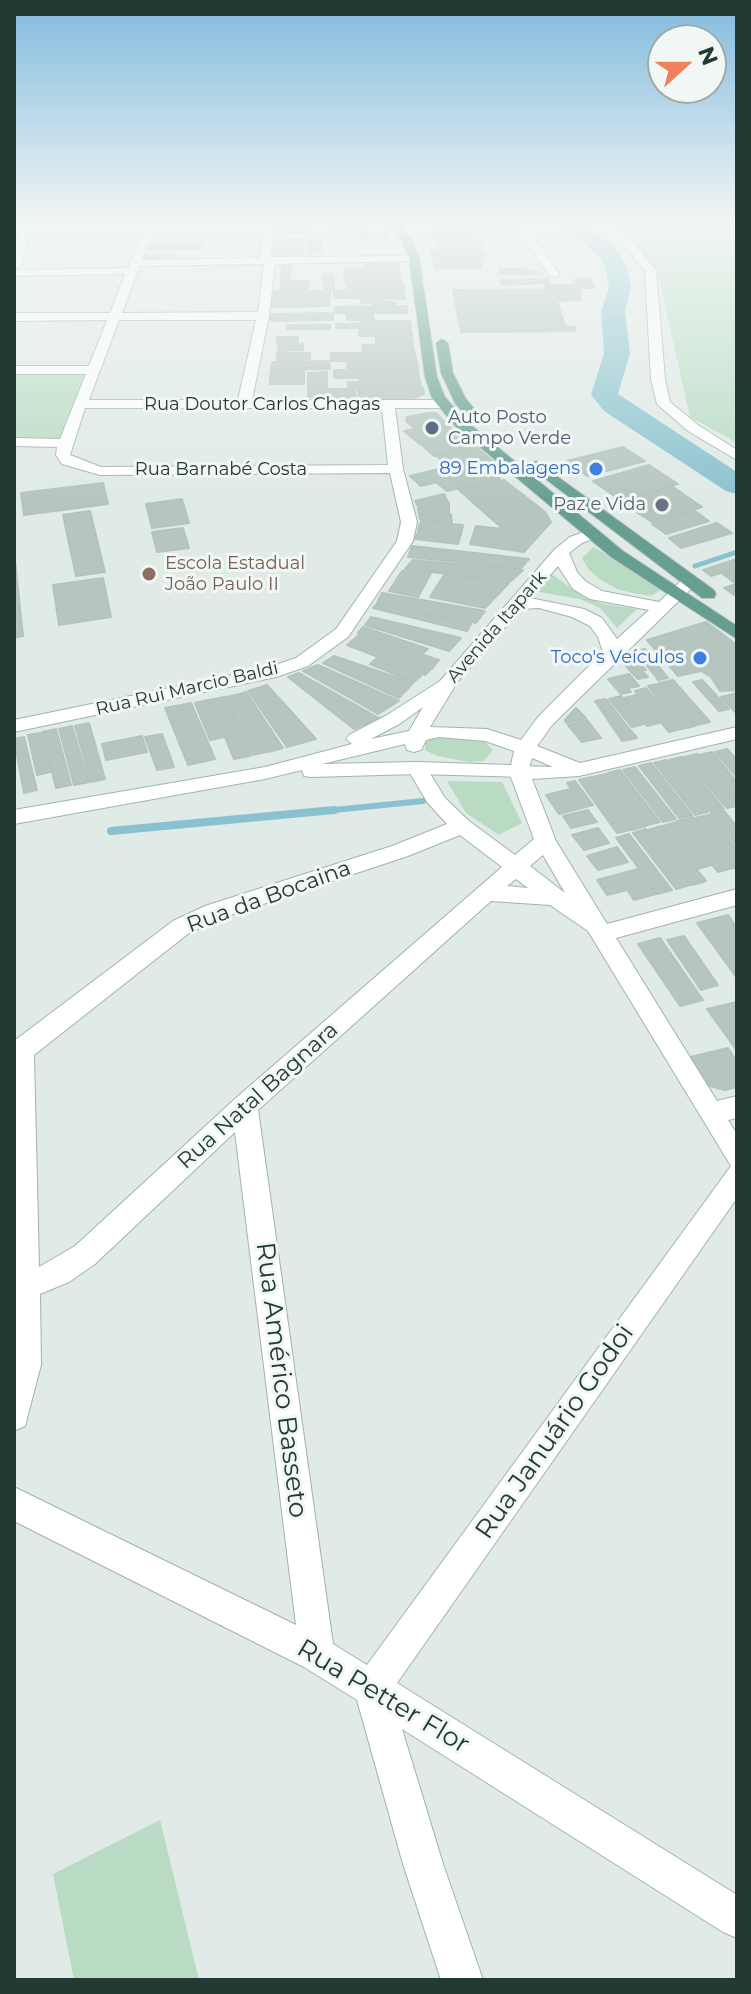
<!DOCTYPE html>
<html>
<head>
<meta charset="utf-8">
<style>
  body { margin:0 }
  #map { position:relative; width:751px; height:1994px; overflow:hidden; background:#e0eae6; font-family:Montserrat,sans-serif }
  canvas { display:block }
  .frame { position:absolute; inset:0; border:16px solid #213a34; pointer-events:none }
  .north { position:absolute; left:647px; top:24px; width:80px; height:80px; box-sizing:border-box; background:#f0f7f4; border:2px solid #9daba7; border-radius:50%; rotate:69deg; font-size:22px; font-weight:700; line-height:32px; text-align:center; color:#213a34 }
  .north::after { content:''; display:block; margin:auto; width:28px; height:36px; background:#ed825c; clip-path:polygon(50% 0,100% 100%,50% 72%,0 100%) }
</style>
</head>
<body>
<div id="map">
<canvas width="751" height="1994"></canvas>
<div class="frame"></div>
<div class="north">N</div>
</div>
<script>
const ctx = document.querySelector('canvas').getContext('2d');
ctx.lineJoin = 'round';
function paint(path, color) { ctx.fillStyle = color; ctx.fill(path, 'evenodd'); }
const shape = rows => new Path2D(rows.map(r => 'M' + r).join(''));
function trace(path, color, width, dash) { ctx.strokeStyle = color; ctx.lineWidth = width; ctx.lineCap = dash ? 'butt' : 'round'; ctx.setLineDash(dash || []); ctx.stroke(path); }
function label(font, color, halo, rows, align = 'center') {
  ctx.font = font + ' Montserrat,sans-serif'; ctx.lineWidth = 6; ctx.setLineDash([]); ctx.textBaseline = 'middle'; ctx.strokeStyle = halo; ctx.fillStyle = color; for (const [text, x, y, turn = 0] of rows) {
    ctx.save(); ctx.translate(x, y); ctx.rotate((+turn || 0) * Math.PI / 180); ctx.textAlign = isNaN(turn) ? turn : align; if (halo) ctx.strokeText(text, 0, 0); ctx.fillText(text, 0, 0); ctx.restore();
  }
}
paint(shape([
  [604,223,737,223,737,443,690,417,659,279],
  [90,371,60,440,14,440,14,372],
  [594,547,661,590,651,596,633,593,617,589,601,580,589,570,582,558],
  [550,573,584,597,603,604,637,609,617,628,600,608,580,599,533,591],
  [460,733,482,739,493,750,484,761,470,762,437,756,425,750,425,743,433,737],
  [447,781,502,782,522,823,499,835,466,813],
  [160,1820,199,1980,74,1980,53,1874]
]), '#b9dbc3');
trace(shape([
  [695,566,737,552]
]), '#89c2ce', 5);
trace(shape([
  [314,812,423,801]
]), '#89c2ce', 6);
trace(shape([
  [111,831,334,810]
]), '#89c2ce', 8);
paint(shape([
  [558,223,582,223,614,246,627,267,631,287,625,312,630,353,618,394,737,472,737,494,726,491,604,411,591,395,604,353,601,312,609,287,605,267,598,255,558,223]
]), '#89c2ce');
const building = shape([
  [323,223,370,223,372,226,324,228,323,223],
  [411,223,464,223,465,226,412,227,411,223],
  [512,224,517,228,479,230,478,227,512,224],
  [274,227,313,228,313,232,274,232,274,227],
  [433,227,474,227,476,232,435,232,433,227],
  [332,228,364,228,367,233,333,234,332,228],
  [161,232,202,232,201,237,159,237,161,232],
  [475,232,477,238,428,238,427,233,475,232],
  [358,234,385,234,389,239,360,240,358,234],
  [482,238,483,243,437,244,436,239,482,238],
  [288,239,304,239,303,256,287,256,288,239],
  [307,239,320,239,322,252,308,252,307,239],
  [269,240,286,240,285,257,268,257,269,240],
  [202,243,201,249,148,249,150,244,202,243],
  [478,243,480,249,442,250,440,244,478,243],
  [431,250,483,250,485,256,432,256,431,250],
  [176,255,176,259,142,260,143,256,176,255],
  [433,256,478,256,480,262,434,263,433,256],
  [364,261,398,261,399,267,365,268,364,261],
  [481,263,482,268,435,268,434,264,481,263],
  [282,265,291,265,289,291,280,291,282,265],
  [398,268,400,274,345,275,344,269,398,268],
  [499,269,524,269,543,274,500,274,499,269],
  [323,274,333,274,334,290,324,290,323,274],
  [400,274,401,280,345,282,344,275,400,274],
  [549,279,550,283,501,285,500,280,549,279],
  [575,279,591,279,594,288,545,288,545,285,577,285,575,279],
  [291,281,309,281,308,290,291,290,291,281],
  [402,281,404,288,347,290,346,282,402,281],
  [403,289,405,299,335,298,334,291,403,289],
  [580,289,581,300,557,301,565,326,575,327,575,331,461,332,453,290,580,289],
  [274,291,330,291,330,294,274,295,274,291],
  [274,295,330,295,330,298,273,299,274,295],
  [272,299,329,299,329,302,272,303,272,299],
  [361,299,385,299,385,302,395,302,396,306,372,306,372,303,361,303,361,299],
  [329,302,329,306,272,307,272,303,329,302],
  [407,306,407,313,335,313,335,307,407,306],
  [333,313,333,317,271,317,271,314,333,313],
  [347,314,373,314,374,320,347,320,347,314],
  [333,317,333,320,271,321,271,318,333,317],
  [360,321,410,321,411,328,336,328,336,324,360,324,360,321],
  [287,325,330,325,330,329,287,329,287,325],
  [359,329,411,329,412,336,359,336,359,329],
  [277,337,298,337,298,344,277,344,277,337],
  [376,338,412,338,413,344,376,344,376,338],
  [279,344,303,344,303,350,278,351,279,344],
  [362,345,413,345,414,352,363,352,362,345],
  [277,353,310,353,310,359,277,360,277,353],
  [331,353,415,353,416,360,331,361,331,353],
  [329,361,330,369,271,370,272,362,329,361],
  [348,361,417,361,418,369,347,369,348,361],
  [271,370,304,370,304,377,270,377,271,370],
  [334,370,418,370,419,378,334,378,334,370],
  [327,372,327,397,308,397,308,373,327,372],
  [270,377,304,377,304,384,270,384,270,377],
  [360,379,420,379,421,388,348,388,348,382,360,382,360,379],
  [355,388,356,398,329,398,329,389,355,388],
  [358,388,423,388,424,394,413,398,359,398,358,388],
  [428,413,436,413,459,436,420,444,404,431,415,429,406,421,407,417,428,413],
  [461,436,473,447,434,456,422,445,461,436],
  [476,447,487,456,448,466,437,456,476,447],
  [623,447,645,461,587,476,567,461,623,447],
  [488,457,500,467,421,486,410,476,488,457],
  [649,465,678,484,620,500,593,481,649,465],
  [490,470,500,479,447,491,437,483,490,470],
  [504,480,545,512,551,522,524,552,470,544,476,526,503,529,459,490,504,480],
  [103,483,108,504,24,515,21,493,103,483],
  [673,487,702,507,652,522,621,502,673,487],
  [444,494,449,504,419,508,415,501,444,494],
  [182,499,189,523,152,528,146,504,182,499],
  [449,505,449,514,419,514,418,509,449,505],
  [90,511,105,572,76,576,63,515,90,511],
  [695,511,709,521,666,534,652,524,695,511],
  [451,514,452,523,420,519,419,515,451,514],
  [421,521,463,525,461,534,418,530,421,521],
  [717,523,732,533,681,548,669,538,717,523],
  [183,528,189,548,157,552,152,532,183,528],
  [419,530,461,534,458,544,415,539,419,530],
  [412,546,529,559,521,568,408,557,412,546],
  [14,551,23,636,14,638,14,551],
  [737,559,737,568,711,576,703,570,737,559],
  [413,560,523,570,511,581,405,569,413,560],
  [737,570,737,597,724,588,736,584,723,574,737,570],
  [402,571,431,573,418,597,389,591,402,571],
  [444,575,509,583,485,608,430,597,444,575],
  [103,578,111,617,59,625,53,585,103,578],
  [382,593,485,611,476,623,377,603,382,593],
  [377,604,471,624,467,631,373,608,377,604],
  [371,617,461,638,449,651,365,625,371,617],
  [706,622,737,645,737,690,720,691,711,677,701,671,678,676,647,640,706,622],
  [363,627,428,649,422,654,358,633,363,627],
  [360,634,439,660,432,669,354,639,360,634],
  [353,640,431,669,425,675,347,645,353,640],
  [645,649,668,678,658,680,636,651,645,649],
  [334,656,413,683,399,698,323,663,334,656],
  [377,658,421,676,414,682,370,664,377,658],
  [637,660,646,670,642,671,648,677,638,679,623,663,637,660],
  [318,665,399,701,378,714,303,671,318,665],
  [299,673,379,718,354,729,288,677,299,673],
  [629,674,639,686,628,688,631,692,621,694,608,679,629,674],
  [673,680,710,722,696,725,659,683,673,680],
  [702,680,729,709,719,711,693,682,702,680],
  [658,684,695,726,682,729,648,686,658,684],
  [267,685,316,739,287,747,248,691,267,685],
  [646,688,681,729,669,732,635,691,646,688],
  [246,692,283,748,268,752,236,695,246,692],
  [737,693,737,714,721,697,737,693],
  [235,695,266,752,252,755,226,697,235,695],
  [636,695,659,723,647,726,624,698,636,695],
  [621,696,644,724,632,727,609,699,621,696],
  [224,697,250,756,234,759,210,700,224,697],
  [606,699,628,727,637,738,622,741,595,701,606,699],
  [208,700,224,737,210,740,195,703,208,700],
  [191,703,215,759,188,765,165,708,191,703],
  [576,708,586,718,566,723,565,720,576,708],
  [587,720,601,738,582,742,568,725,587,720],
  [89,723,105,779,91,782,75,726,89,723],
  [72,726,89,782,74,785,59,729,72,726],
  [56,729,71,785,56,788,42,732,56,729],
  [40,733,50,772,37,775,28,735,40,733],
  [162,734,174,767,157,770,145,737,162,734],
  [142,736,147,752,106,760,102,744,142,736],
  [24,737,37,790,24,793,14,739,24,737],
  [727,749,737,760,737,777,715,752,727,749],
  [712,752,737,782,737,800,699,755,712,752],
  [697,754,737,803,737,806,727,808,684,757,697,754],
  [682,757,724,809,711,812,669,760,682,757],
  [666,760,708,812,695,815,654,763,666,760],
  [651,763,692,815,679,818,639,766,651,763],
  [635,767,676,819,663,822,623,770,635,767],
  [620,770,660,822,647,825,608,773,620,770],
  [606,774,646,826,632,830,593,777,606,774],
  [591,777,630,830,617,833,579,780,591,777],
  [575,781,593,805,559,814,546,795,571,789,567,783,575,781],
  [588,810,597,822,571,828,563,816,588,810],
  [724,811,737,827,737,846,710,814,724,811],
  [708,815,737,850,737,871,695,818,708,815],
  [693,817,733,868,718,872,677,821,693,817],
  [677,822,711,865,698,869,663,826,677,822],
  [661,826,706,881,692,885,648,830,661,826],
  [598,828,609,843,584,850,572,835,598,828],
  [646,829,690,885,676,889,633,833,646,829],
  [629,834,672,890,658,894,616,838,629,834],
  [617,847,628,862,598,870,587,856,617,847],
  [638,869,656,894,634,900,627,890,607,895,597,880,638,869],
  [728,915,737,928,737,978,697,923,728,915],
  [684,936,718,985,701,990,667,940,684,936],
  [660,938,703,1000,680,1006,638,944,660,938],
  [737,1002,737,1051,707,1009,737,1002],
  [728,1048,737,1062,737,1087,725,1090,699,1083,686,1058,728,1048]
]);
paint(building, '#b6c5bf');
trace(building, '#b3c4bd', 2);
const street = shape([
  [146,223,156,223,142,260,259,258,266,223,276,223,270,257,418,256,419,258,414,261,275,264,269,316,252,400,444,400,451,404,444,408,395,408,403,469,417,522,413,541,348,637,308,666,276,677,14,732,14,720,266,668,296,658,336,629,397,541,401,522,390,473,100,475,62,464,56,455,57,447,14,446,14,438,60,439,86,374,14,374,14,366,89,366,107,320,14,321,14,313,110,313,125,274,14,276,14,270,128,268,146,223],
  [264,264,258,312,122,313,140,266,264,264],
  [119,320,256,320,238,400,89,400,119,320],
  [85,408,382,408,388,465,101,467,70,455,85,408],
  [514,223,524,223,559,274,557,276,549,276,514,223],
  [19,227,29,235,20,266,14,269,14,249,19,236,14,230,19,227],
  [737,727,737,739,579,776,532,779,556,841,607,924,737,889,737,905,616,938,717,1101,737,1096,737,1118,728,1120,737,1134,737,1198,397,1683,737,1895,737,1938,723,1932,402,1729,443,1864,483,1980,441,1980,403,1864,357,1700,304,1667,14,1521,14,1487,296,1625,235,1132,95,1264,69,1282,40,1294,41,1365,25,1426,14,1431,14,1041,173,921,205,906,392,846,447,824,427,802,407,768,410,764,424,764,445,798,469,821,515,855,534,839,509,772,519,766,553,767,518,752,515,748,518,744,532,744,580,763,737,727],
  [460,835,502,867,236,1098,75,1246,39,1267,34,1055,189,933,221,918,408,856,460,835],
  [543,855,565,893,530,866,543,855],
  [516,879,528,888,507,886,516,879],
  [491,901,550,905,588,931,731,1166,367,1665,333,1644,258,1110,491,901]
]);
const secondary = shape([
  [594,223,606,223,635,245,656,270,665,379,670,402,698,425,737,450,737,460,688,431,657,404,651,379,645,271,627,249,594,223],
  [592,529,600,534,598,537,582,543,569,553,577,572,585,581,602,591,659,602,684,578,696,578,698,582,552,725,535,749,526,777,417,774,311,777,304,776,302,770,265,779,14,824,14,810,265,767,352,744,346,739,349,735,387,715,440,681,555,549,570,537,592,529],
  [558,566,573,589,590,599,649,610,617,639,602,618,584,609,530,598,558,566],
  [539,608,572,617,590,626,598,637,603,652,538,717,521,740,487,729,430,727,458,681,521,609,539,608],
  [423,707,409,731,371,739,401,723,423,707],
  [439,737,485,741,514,751,511,765,417,762,322,764,405,744,407,750,414,752,421,750,426,740,439,737]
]);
const primary = shape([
  [386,223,397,223,412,240,419,258,437,377,445,397,465,420,623,551,737,626,737,639,611,557,455,426,432,398,425,377,409,258,402,241,386,223],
  [442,339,448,343,453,373,466,399,482,418,480,421,470,421,455,403,441,373,436,343,442,339],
  [536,461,714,590,716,594,714,598,702,598,531,468,529,465,536,461]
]);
trace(street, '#a3b2ad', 2);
trace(secondary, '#9fb6ae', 2);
trace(primary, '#bcc4c2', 2);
paint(street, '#fff');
paint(secondary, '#fff');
paint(primary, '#669f91');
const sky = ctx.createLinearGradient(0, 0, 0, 502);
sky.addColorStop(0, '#82bade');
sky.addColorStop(0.44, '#f1f6f4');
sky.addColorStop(1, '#f1f6f400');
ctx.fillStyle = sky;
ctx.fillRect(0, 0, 751, 502);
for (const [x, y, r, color] of [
  [432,428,8,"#5c6f8a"],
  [596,469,8,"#3f7fe0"],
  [662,505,8,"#6b7280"],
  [149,574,8,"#8d6e63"],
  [700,658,8,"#3f7fe0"]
]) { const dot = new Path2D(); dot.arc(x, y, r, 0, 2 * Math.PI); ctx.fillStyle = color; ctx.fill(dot); trace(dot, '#f0f7f4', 3); }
label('18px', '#213a34', '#f0f7f4', [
  ["Rua Doutor Carlos Chagas",262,405],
  ["Rua Barnabé Costa",221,470],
  ["Avenida Itapark",497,627,-49],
  ["Rua Rui Marcio Baldi",187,689,-13]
]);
label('18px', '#4e5e75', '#f0f7f4', [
  ["Auto Posto",448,418],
  ["Campo Verde",448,439]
], 'left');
label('18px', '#366cbe', '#f0f7f4', [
  ["89 Embalagens",580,469],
  ["Toco's Veículos",684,658]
], 'right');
label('18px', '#5b616d', '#f0f7f4', [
  ["Paz e Vida",646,505]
], 'right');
label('18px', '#785e54', '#f0f7f4', [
  ["Escola Estadual",165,564],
  ["João Paulo II",165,585]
], 'left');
label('22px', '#213a34', '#f0f7f4', [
  ["Rua da Bocaina",269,897,-20],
  ["Rua Natal Bagnara",258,1096,-42]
]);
label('26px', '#213a34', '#f0f7f4', [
  ["Rua Américo Basseto",281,1380,83],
  ["Rua Januário Godoi",555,1432,-55],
  ["Rua Petter Flor",383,1697,31]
]);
</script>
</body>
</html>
